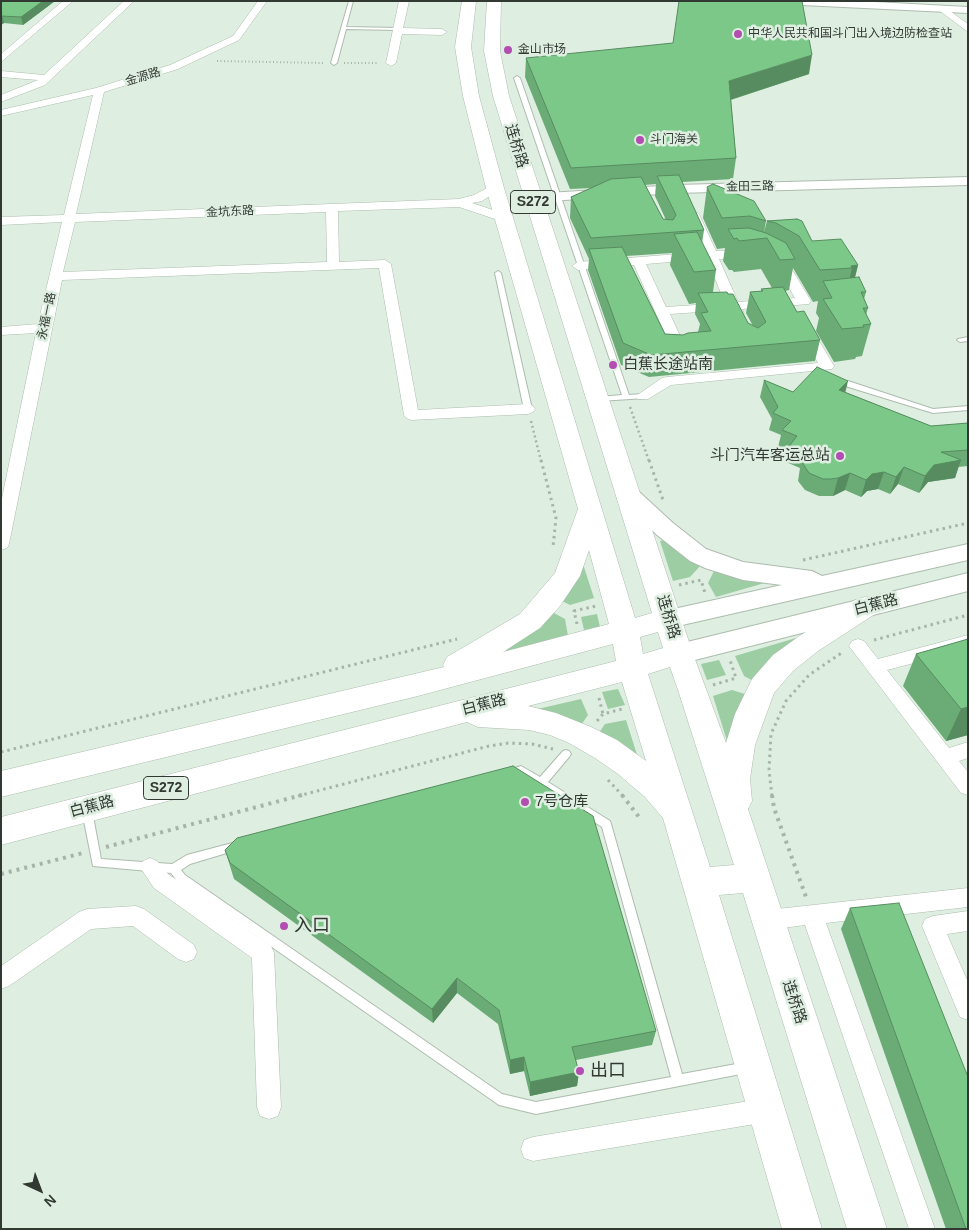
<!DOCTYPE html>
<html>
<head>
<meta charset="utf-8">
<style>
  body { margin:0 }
  #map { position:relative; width:969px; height:1230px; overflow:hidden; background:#deeee0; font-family:Helvetica,sans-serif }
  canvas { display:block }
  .frame { position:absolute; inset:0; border:2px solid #323933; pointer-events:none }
  .north { position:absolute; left:15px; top:1165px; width:50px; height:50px; -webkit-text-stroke:4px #deeee0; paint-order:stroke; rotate:137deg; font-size:14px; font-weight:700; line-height:20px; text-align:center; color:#323933 }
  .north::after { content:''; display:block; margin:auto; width:18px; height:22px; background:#323933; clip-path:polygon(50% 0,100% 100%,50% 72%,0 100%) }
</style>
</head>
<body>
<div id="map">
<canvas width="969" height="1230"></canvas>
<div class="frame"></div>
<div class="north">N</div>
</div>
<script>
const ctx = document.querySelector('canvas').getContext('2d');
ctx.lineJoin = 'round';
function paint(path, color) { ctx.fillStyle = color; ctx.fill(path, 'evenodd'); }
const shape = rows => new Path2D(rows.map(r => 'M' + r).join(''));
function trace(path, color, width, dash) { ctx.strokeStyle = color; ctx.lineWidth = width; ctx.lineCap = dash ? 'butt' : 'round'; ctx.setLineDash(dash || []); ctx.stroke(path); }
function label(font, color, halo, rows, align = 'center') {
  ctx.font = font + ' Helvetica,"Noto Sans SC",sans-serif'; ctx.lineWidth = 5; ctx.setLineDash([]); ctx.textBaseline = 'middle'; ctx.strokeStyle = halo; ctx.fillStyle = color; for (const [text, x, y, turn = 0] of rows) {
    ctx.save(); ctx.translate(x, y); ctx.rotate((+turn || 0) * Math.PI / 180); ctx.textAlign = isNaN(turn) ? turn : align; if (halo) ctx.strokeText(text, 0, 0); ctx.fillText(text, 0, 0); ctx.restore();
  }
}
paint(shape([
  [665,540,702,564,690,577,673,581,660,541],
  [583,564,594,598,570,605,560,600],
  [715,569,768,582,716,597,708,583],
  [552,612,565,619,568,636,507,652,504,647],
  [597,614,600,627,584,630,581,617],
  [796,638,799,643,757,683,744,676,735,656],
  [719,660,726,675,707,680,701,664],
  [618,689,625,705,608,709,602,692],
  [732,690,748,695,734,741,727,741,713,696],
  [581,699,588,715,579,728,529,711],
  [626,720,639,761,596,737,605,724]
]), '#9ccda3');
const service = shape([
  [349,1,353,1,346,27,398,28,400,29,398,30,346,29,337,63,334,65,331,63,349,1],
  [517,76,520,78,629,395,643,394,646,394,646,398,599,401,595,399,599,397,622,395,514,78,517,76],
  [498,271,501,273,532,409,528,411,524,409,495,273,498,271],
  [968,337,968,341,960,342,957,340,958,339,968,337],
  [842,381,848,381,933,409,968,406,968,410,933,413,842,385,842,381],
  [566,750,569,751,571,754,569,757,548,782,610,821,611,824,682,1074,747,1062,751,1064,753,1068,751,1072,536,1114,499,1105,177,881,171,873,93,866,82,811,83,808,87,807,91,808,92,811,101,859,172,864,187,855,236,842,240,843,241,846,240,849,190,864,181,870,185,875,502,1094,536,1102,671,1077,602,827,520,774,510,777,507,776,505,773,507,770,521,766,540,777,563,751,566,750]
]);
const minor = shape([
  [63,1,73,1,1,62,1,54,63,1],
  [124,1,134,1,45,85,1,102,1,95,38,80,1,77,1,71,44,75,124,1],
  [258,1,267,1,239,40,178,69,104,92,76,214,459,199,474,195,491,186,499,186,501,188,499,190,482,201,472,203,508,215,510,218,508,221,504,222,459,207,338,211,339,262,385,260,391,264,418,410,528,404,533,406,535,409,533,412,528,414,411,420,406,418,404,415,379,268,62,280,9,544,7,548,1,550,1,503,36,333,1,335,1,327,38,324,62,222,1,225,1,217,64,215,93,95,1,116,1,110,96,88,170,65,233,36,258,1],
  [326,212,327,262,63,272,75,222,326,212],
  [399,1,409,1,403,28,442,29,447,32,442,35,402,34,396,63,391,66,386,63,399,1],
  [943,6,968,24,968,32,940,11,938,9,943,6],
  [693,210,699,214,716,251,747,250,753,254,747,258,719,259,738,302,795,298,781,274,767,264,773,260,791,268,811,301,809,304,742,309,744,314,737,318,732,317,729,310,670,314,687,351,680,355,673,351,634,265,578,270,572,266,578,262,703,252,687,214,693,210],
  [707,259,725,303,666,307,646,264,707,259],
  [805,325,812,329,834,366,832,369,671,385,648,399,638,399,636,396,662,378,667,377,818,363,798,329,805,325],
  [968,635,968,649,887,670,949,748,968,742,968,758,959,761,968,772,968,795,961,793,849,646,852,641,858,639,864,641,878,659,968,635],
  [150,858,157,861,168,874,271,946,274,953,281,1107,278,1116,269,1119,260,1116,257,1107,252,958,154,888,140,867,143,861,150,858],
  [968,888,968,907,826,923,935,1229,909,1229,805,925,768,930,760,927,757,920,760,913,768,910,968,888],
  [136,906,144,909,194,945,197,952,194,959,186,962,178,959,133,926,91,929,9,986,1,989,1,966,79,912,87,909,136,906],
  [968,911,968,931,947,934,968,982,968,1020,960,1017,922,926,925,919,933,916,968,911],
  [767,1098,776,1101,779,1110,776,1119,767,1122,533,1161,524,1158,521,1149,524,1140,533,1137,767,1098]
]);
const tertiary = shape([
  [776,1,856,1,968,7,968,13,781,4,776,1],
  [968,177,968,185,677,193,532,202,527,201,525,198,527,195,532,194,677,185,968,177]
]);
const secondary = shape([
  [628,486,636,489,673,523,706,549,743,562,812,571,822,576,968,544,968,560,669,628,660,626,656,619,660,612,782,585,743,580,705,568,690,561,657,535,620,499,617,494,620,489,628,486],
  [968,573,968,591,679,664,670,661,666,654,670,647,679,644,968,573]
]);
const primary = shape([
  [462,1,476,1,471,47,479,96,504,188,635,618,652,613,493,96,484,51,487,1,501,1,500,51,509,96,693,654,726,743,735,714,752,679,773,655,798,637,855,600,865,597,875,600,879,607,875,614,818,651,793,671,774,693,755,745,750,779,752,801,748,809,887,1229,847,1229,743,893,719,895,822,1229,782,1229,663,818,645,797,618,774,595,758,569,743,550,735,529,730,478,727,467,722,1,845,1,817,616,661,613,644,414,697,1,797,1,771,444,667,443,665,447,657,520,614,555,573,578,509,486,188,463,96,455,47,462,1],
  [589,550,609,624,503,652,540,628,560,606,580,576,589,550],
  [658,632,663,648,643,654,640,637,658,632],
  [670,667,678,690,734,865,710,867,648,674,670,667],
  [622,682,646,761,617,740,591,727,556,713,528,706,622,682]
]);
trace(service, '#adbcae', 2);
trace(minor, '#adbcae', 1);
trace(tertiary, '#adbcae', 2);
trace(secondary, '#adbcae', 2);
trace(primary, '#adbcae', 1);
trace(shape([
  [217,61,323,63],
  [344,63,378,63]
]), '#a7b4a9', 2, [1, 2.5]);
trace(shape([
  [630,407,649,461],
  [531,421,541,461]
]), '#a7b4a9', 2.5, [2, 3]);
trace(shape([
  [541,460,556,518,553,547],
  [649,460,663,500],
  [803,560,968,523],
  [679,585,701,580,705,593],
  [577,624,574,611,596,606],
  [874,640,968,615],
  [713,685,736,678,730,660],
  [599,698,603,714],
  [597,721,603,714,622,709],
  [1,752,457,639],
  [608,780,623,796],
  [298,796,489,746,509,743,532,744,553,749],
  [772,796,769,770,771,734,786,701,809,675,843,652]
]), '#a7b4a9', 3, [2.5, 4]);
trace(shape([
  [622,795,639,817],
  [772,795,774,808,806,897],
  [106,847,302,795],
  [1,874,83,853]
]), '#a7b4a9', 4, [3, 5]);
paint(service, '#fff');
paint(minor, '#fff');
paint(tertiary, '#fff');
paint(secondary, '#fff');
paint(primary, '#fff');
paint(shape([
  [1,1,55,1,23,25,4,23,1,25],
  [526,58,809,74,731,100,736,158,733,179,682,182,704,230,702,243,716,270,713,292,728,294,748,323,753,326,746,313,750,292,761,291,761,289,772,288,761,269,734,272,732,270,729,270,723,261,725,248,717,249,703,218,707,187,766,221,764,232,767,221,797,219,812,241,858,265,855,278,866,292,864,299,868,308,866,315,871,324,862,356,856,357,855,359,834,362,816,331,819,318,816,313,818,301,813,302,793,268,789,290,785,291,797,312,820,340,815,361,649,377,621,365,588,270,589,259,570,218,571,197,592,188,570,189,525,77],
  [656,184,655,196,666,220,663,219,645,185],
  [672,253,670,265,689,304,696,303,695,314,700,324,698,332,683,335,665,334,626,256],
  [764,380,793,392,845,392,931,426,968,423,968,466,958,467,955,478,928,482,919,493,898,484,890,494,878,489,867,491,861,497,845,490,833,496,819,496,805,490,798,481,800,468,786,462,788,451,778,447,781,435,769,430,772,419,760,397],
  [968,639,968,735,946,741,903,686,916,654],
  [225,850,656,1031,652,1045,576,1060,579,1072,577,1086,530,1096,524,1071,510,1074,498,1024,457,993,433,1023,234,879],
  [850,908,968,1229,946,1229,841,929]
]), '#6bac76');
paint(shape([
  [43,1,55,1,23,25,21,17],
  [2,15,4,23,1,25,1,16],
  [812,55,809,74,726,101,729,81],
  [858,265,850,296,845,297,852,268,851,266],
  [848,381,844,398,839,390],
  [961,460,955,478,928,482,919,493,925,476,934,465],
  [904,467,898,484,890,494,896,477],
  [884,472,878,489,867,491,861,497,866,480,872,474],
  [850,473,845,490,833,496,838,478],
  [968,707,968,735,946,741,961,709],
  [457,978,457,993,433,1023,432,1009],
  [524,1057,524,1071,510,1074,510,1060],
  [579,1072,577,1086,530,1096,530,1082]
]), '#578c60');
const building = shape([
  [1,1,43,1,21,17,1,16,1,1],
  [679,1,802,1,812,55,729,81,736,158,571,168,526,58,673,43,679,1],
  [679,175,704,230,591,238,571,197,611,179,641,177,663,219,673,220,676,215,657,176,679,175],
  [713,184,754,201,766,221,750,216,722,218,707,187,713,184],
  [797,219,802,221,812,241,841,239,858,265,851,266,852,268,820,270,799,236,776,223,767,221,797,219],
  [749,228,766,233,786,243,795,259,780,260,767,238,739,241,737,238,734,239,728,229,749,228],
  [697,232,716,270,694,272,674,234,697,232],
  [622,247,665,334,683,335,688,333,711,331,701,313,708,312,698,293,727,292,728,294,733,294,748,323,758,328,766,322,750,292,763,291,761,289,783,287,797,312,804,311,820,340,651,355,623,343,589,249,622,247],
  [859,277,866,292,861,292,868,308,863,308,871,324,863,325,864,327,842,329,823,299,832,298,823,281,859,277],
  [817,367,848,381,839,390,931,426,968,423,968,450,941,452,961,460,934,465,925,476,904,467,896,477,884,472,872,474,866,480,850,473,838,478,831,479,823,479,809,473,803,464,804,451,790,445,797,436,782,430,791,421,773,413,778,407,764,380,793,392,817,367],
  [968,639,968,707,961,709,916,654,968,639],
  [513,766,593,816,656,1031,572,1047,579,1072,530,1082,524,1057,510,1060,499,1010,457,978,432,1009,230,863,225,850,237,838,513,766],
  [899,903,968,1077,968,1229,966,1229,850,908,899,903]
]);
paint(building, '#7cc889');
trace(building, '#578c60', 1);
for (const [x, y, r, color] of [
  [738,34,5,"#b44db1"],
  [508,50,5,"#b44db1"],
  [640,140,5,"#b44db1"],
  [613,365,5,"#b44db1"],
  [840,456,5,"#b44db1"],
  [525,802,5,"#b44db1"],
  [284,926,5,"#b44db1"],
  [580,1071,5,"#b44db1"]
]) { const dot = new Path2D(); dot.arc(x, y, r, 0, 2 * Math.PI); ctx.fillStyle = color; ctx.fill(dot); trace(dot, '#deeee0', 2); }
label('12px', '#323933', '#deeee0', [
  ["中华人民共和国斗门出入境边防检查站",748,34],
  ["金山市场",518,50],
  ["斗门海关",650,140]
], 'left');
label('12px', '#323933', '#deeee0', [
  ["金源路",143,77,-17],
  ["金田三路",750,187,-1],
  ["金坑东路",230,212,-3],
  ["永福一路",47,316,-78]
]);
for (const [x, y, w] of [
  [533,202,45],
  [166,788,45]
]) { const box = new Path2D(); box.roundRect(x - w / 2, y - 11.5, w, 23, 4); ctx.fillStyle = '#deeee0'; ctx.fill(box); trace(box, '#323933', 1); }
label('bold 14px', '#323933', null, [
  ["S272",533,202],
  ["S272",166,788]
]);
label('15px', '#323933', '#deeee0', [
  ["连桥路",516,146,73],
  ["白蕉路",876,605,-14],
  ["连桥路",668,617,73],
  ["白蕉路",484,705,-14],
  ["白蕉路",92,807,-15],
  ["连桥路",794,1002,72]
]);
label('15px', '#323933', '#deeee0', [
  ["白蕉长途站南",623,365],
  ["斗门汽车客运总站",830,456,"right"],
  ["7号仓库",535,802]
], 'left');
label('18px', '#323933', '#deeee0', [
  ["入口",294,926],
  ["出口",590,1071]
], 'left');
</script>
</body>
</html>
